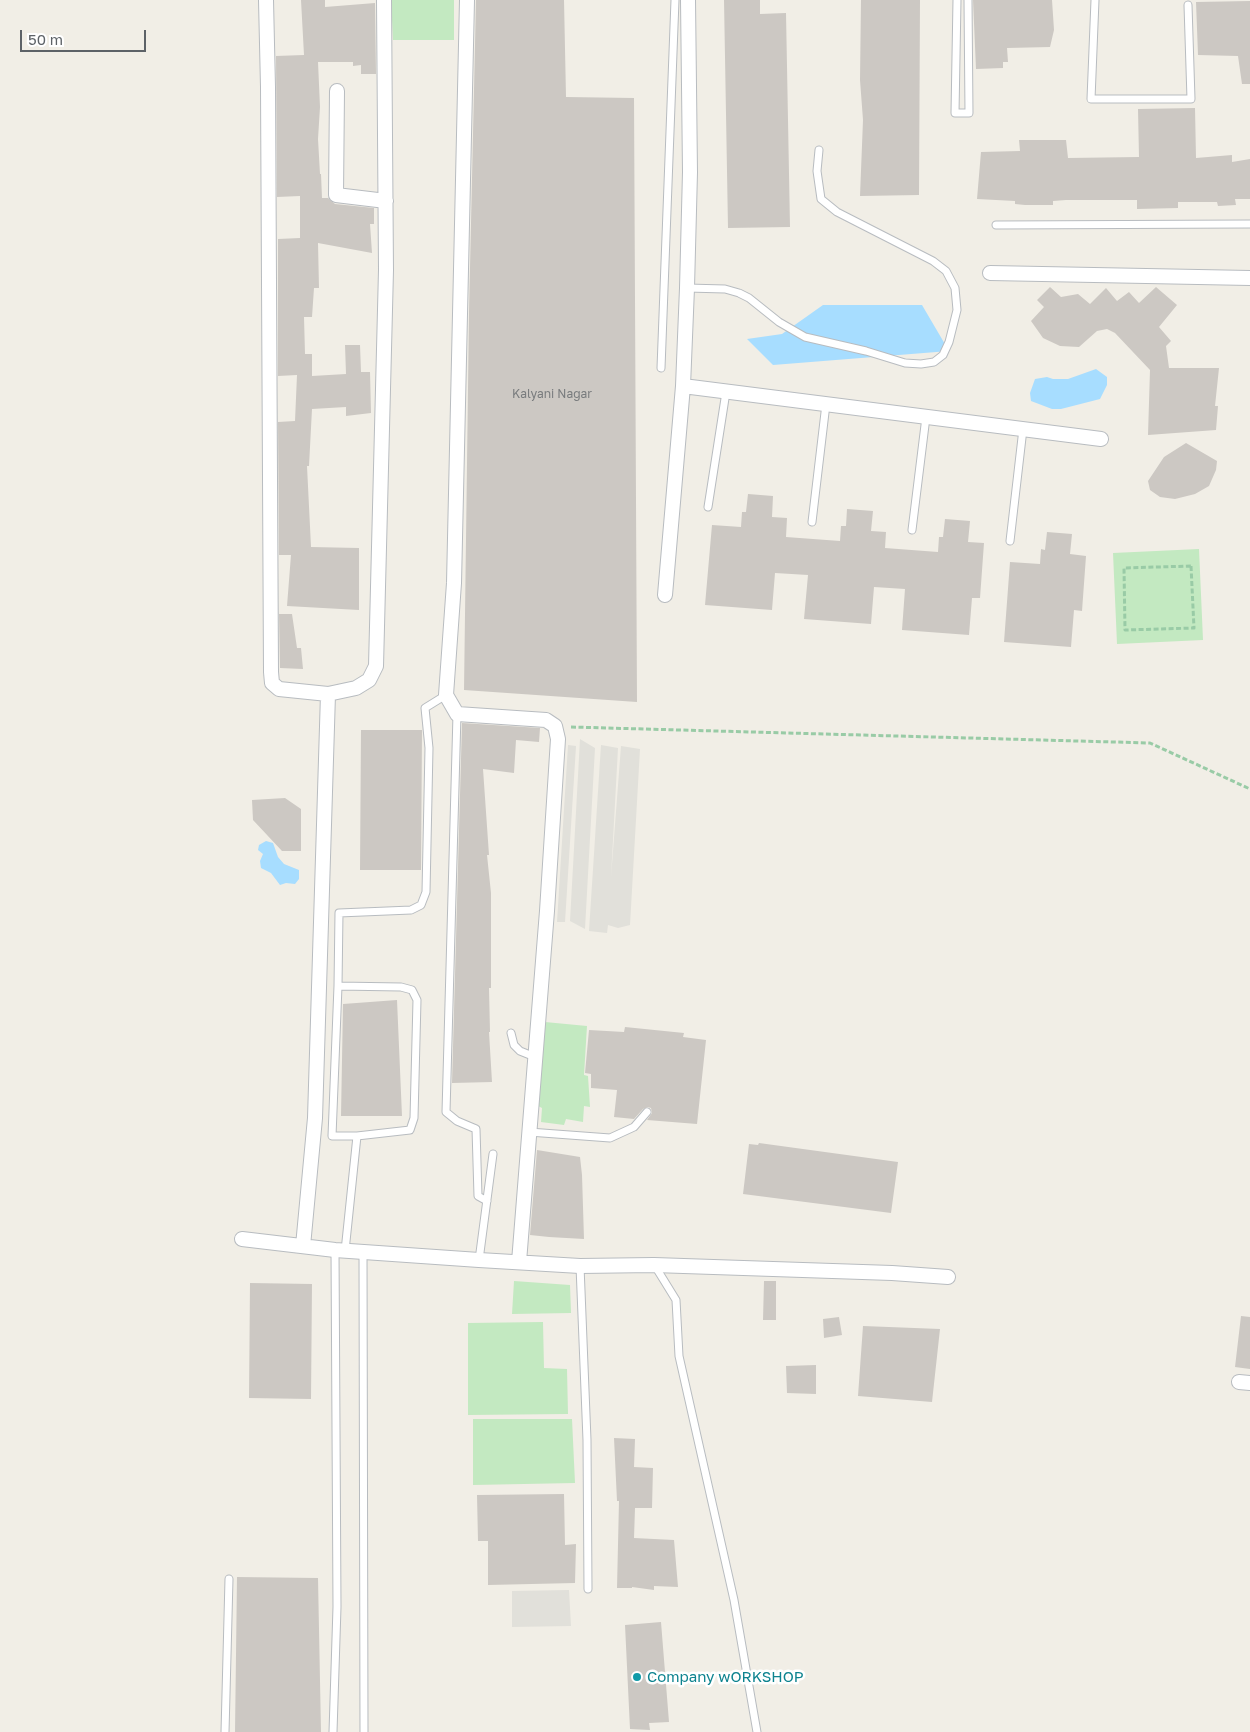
<!DOCTYPE html>
<html>
<head>
<meta charset="utf-8">
<style>
  body { margin:0 }
  #map { position:relative; width:1250px; height:1732px; overflow:hidden; background:#f1eee6; font-family:"Golos Text",sans-serif }
  canvas { display:block }
  .scale { position:absolute; left:20px; top:30px; width:126px; height:22px; box-sizing:border-box; border:2px solid #5d6267; border-top:0; padding-left:6px; font-size:15px; line-height:18px; white-space:nowrap; color:#5d6267; -webkit-text-stroke:4px #fff; paint-order:stroke }
</style>
</head>
<body>
<div id="map">
<canvas width="1250" height="1732"></canvas>
<div class="scale">50 m</div>
</div>
<script>
const ctx = document.querySelector('canvas').getContext('2d');
ctx.lineJoin = 'round';
function paint(path, color) { ctx.fillStyle = color; ctx.fill(path, 'evenodd'); }
const shape = rows => new Path2D(rows.map(r => 'M' + r).join(''));
function trace(path, color, width, dash) { ctx.strokeStyle = color; ctx.lineWidth = width; ctx.lineCap = dash ? 'butt' : 'round'; ctx.setLineDash(dash || []); ctx.stroke(path); }
function label(font, color, halo, rows, align = 'center') {
  ctx.font = font + ' "Golos Text",sans-serif'; ctx.lineWidth = 5; ctx.setLineDash([]); ctx.textBaseline = 'middle'; ctx.strokeStyle = halo; ctx.fillStyle = color; for (const [text, x, y, turn = 0] of rows) {
    ctx.save(); ctx.translate(x, y); ctx.rotate((+turn || 0) * Math.PI / 180); ctx.textAlign = isNaN(turn) ? turn : align; if (halo) ctx.strokeText(text, 0, 0); ctx.fillText(text, 0, 0); ctx.restore();
  }
}
paint(shape([
  [580,739,595,748,585,929,570,921],
  [568,745,576,746,565,922,557,922],
  [601,745,618,748,611,877,621,746,640,749,630,925,618,928,608,925,607,933,589,931],
  [569,1590,571,1626,512,1627,512,1591]
]), '#e1e0da');
paint(shape([
  [391,0,454,0,454,40,393,40],
  [1199,549,1203,640,1117,644,1113,553],
  [545,1022,587,1026,584,1075,588,1076,590,1107,584,1106,583,1122,566,1119,564,1125,541,1122,542,1108,538,1106],
  [514,1281,570,1285,571,1313,512,1314],
  [543,1322,544,1368,567,1369,568,1414,468,1415,468,1323],
  [473,1419,572,1419,575,1483,473,1485]
]), '#c3e9c1');
paint(shape([
  [823,305,922,305,949,351,773,365,747,339,782,334],
  [1096,369,1107,377,1107,385,1100,399,1061,409,1052,409,1031,401,1030,393,1035,379,1047,377,1053,379,1068,379],
  [266,841,273,843,278,857,284,864,299,870,299,879,295,884,286,883,280,885,271,873,261,868,260,861,263,854,258,850,259,845]
]), '#a7ddff');
paint(shape([
  [301,0,325,0,325,7,375,3,376,74,361,74,361,65,353,66,353,62,318,62,320,107,318,139,320,174,321,174,322,198,328,198,335,204,374,208,374,224,370,224,372,253,318,243,319,288,314,288,312,317,304,317,305,354,312,354,312,376,346,374,345,345,360,345,361,372,370,372,371,413,346,416,346,407,312,409,309,466,307,466,311,547,359,548,359,610,287,606,291,555,279,555,278,422,295,421,297,375,278,376,278,239,300,238,300,196,277,197,276,56,304,55],
  [476,0,564,0,566,97,634,98,637,702,464,690,469,312],
  [724,0,760,0,760,14,786,13,790,227,728,228],
  [861,0,920,0,919,195,860,196,863,120,860,80],
  [973,0,1052,0,1054,30,1050,47,1007,48,1008,62,1003,62,1003,68,976,69],
  [1250,1,1250,84,1242,84,1238,56,1198,55,1196,2],
  [1195,108,1196,158,1232,155,1232,162,1250,159,1250,199,1235,199,1236,205,1218,206,1217,202,1178,202,1178,208,1137,209,1137,200,1066,200,1053,201,1053,205,1025,205,1015,204,1015,201,977,199,981,152,1020,151,1019,140,1066,140,1068,158,1139,157,1138,109],
  [1050,287,1061,297,1078,294,1090,304,1106,288,1117,301,1129,292,1139,303,1156,287,1177,305,1159,327,1171,341,1166,346,1169,368,1219,368,1215,406,1218,406,1216,430,1148,435,1150,370,1115,333,1107,329,1097,331,1079,347,1060,346,1043,338,1031,321,1044,307,1037,300],
  [1186,443,1217,461,1216,470,1209,486,1195,494,1175,499,1160,497,1150,490,1148,481,1164,457],
  [748,494,773,496,772,517,787,518,786,537,840,541,841,526,846,526,847,509,873,511,871,531,886,532,885,548,938,552,939,537,943,537,945,519,970,521,968,542,984,543,980,598,972,598,969,635,902,630,905,589,874,587,871,624,804,619,808,575,775,573,772,610,705,605,712,525,741,527,742,512,746,512],
  [1047,532,1072,534,1070,554,1086,556,1082,611,1074,610,1071,647,1004,642,1010,562,1040,564,1041,549,1045,550],
  [279,614,292,614,297,648,301,648,303,669,280,668],
  [462,723,540,728,539,742,516,740,514,773,483,769,489,855,487,855,491,893,491,988,489,988,490,1032,489,1032,492,1082,452,1083],
  [361,730,422,730,421,870,360,870],
  [285,798,301,809,301,851,282,851,253,820,252,800],
  [397,1000,402,1116,341,1116,343,1004],
  [625,1027,684,1033,683,1037,706,1040,697,1124,647,1120,652,1113,651,1108,648,1107,643,1109,634,1119,614,1117,617,1090,591,1088,591,1074,585,1073,589,1030,624,1032],
  [759,1143,898,1162,891,1213,743,1194,749,1144,758,1145],
  [537,1150,580,1157,582,1175,584,1239,549,1237,530,1235],
  [764,1281,776,1281,776,1320,763,1320],
  [250,1283,312,1284,311,1399,249,1398],
  [1241,1316,1250,1317,1250,1369,1235,1367],
  [839,1317,842,1335,824,1338,823,1319],
  [863,1326,940,1329,932,1402,858,1396],
  [816,1365,816,1394,787,1393,786,1366],
  [614,1438,635,1439,634,1467,653,1468,652,1508,635,1508,634,1538,674,1540,678,1587,654,1586,654,1590,632,1587,632,1588,617,1588,619,1501,617,1501],
  [564,1494,565,1545,576,1544,575,1583,488,1585,488,1541,478,1541,477,1495],
  [237,1577,318,1578,321,1732,235,1732],
  [661,1622,669,1722,649,1723,650,1730,630,1729,625,1625]
]), '#ccc8c3');
const lane = shape([
  [957,0,955,113,969,113,968,0],
  [1095,0,1091,99,1191,99,1188,5],
  [996,225,1250,224],
  [687,288,725,289,739,293,749,298,779,322,805,337,866,351,905,363,921,364,934,362,943,355,949,342,957,310,955,288,946,271,933,261,837,212,821,199,817,171,819,150],
  [661,368,675,0],
  [708,507,726,392],
  [812,522,826,404],
  [912,530,926,417],
  [1010,541,1023,429],
  [457,714,446,1112,457,1121,476,1129,478,1196,487,1201],
  [338,986,332,1136,357,1136,410,1130,414,1118,417,1000,412,990,401,987,338,986,339,913,411,910,421,905,426,892,429,748,425,708,446,695],
  [511,1033,514,1045,520,1051,535,1057],
  [529,1132,610,1138,634,1127,647,1112],
  [345,1251,357,1136],
  [363,1252,364,1732],
  [479,1260,493,1154],
  [580,1266,587,1440,588,1589],
  [655,1266,676,1300,679,1356,734,1600,757,1732],
  [225,1732,229,1579],
  [333,1732,337,1607,335,1250]
]);
const street = shape([
  [266,0,268,87,271,672,272,683,279,689,328,694,356,688,369,680,376,666,386,270,384,0],
  [467,0,454,583,446,695,457,714,546,720,555,726,558,739,547,911,519,1262],
  [337,91,336,195,386,201],
  [990,273,1250,278],
  [683,386,1101,439],
  [665,595,683,386,687,288,690,172,688,0],
  [242,1239,335,1250,479,1260,580,1266,654,1265,892,1273,948,1277],
  [303,1246,315,1118,328,694],
  [1239,1382,1250,1383]
]);
trace(lane, '#b8bcc0', 9);
trace(street, '#b8bcc0', 16);
trace(shape([
  [1191,566,1194,628,1125,630,1124,568,1191,566],
  [571,727,1150,743,1250,789]
]), '#99cba6', 3, [5, 2.5]);
trace(lane, '#fff', 7);
trace(street, '#fff', 14);
for (const [x, y, r, color] of [
  [637,1677,5,"#0f9aa8"]
]) { const dot = new Path2D(); dot.arc(x, y, r, 0, 2 * Math.PI); ctx.fillStyle = color; ctx.fill(dot); trace(dot, '#fff', 2); }
label('12px', '#797c7e', null, [
  ["Kalyani Nagar",552,394]
]);
label('15px', '#0d838f', '#fff', [
  ["Company wORKSHOP",647,1677]
], 'left');
</script>
</body>
</html>
